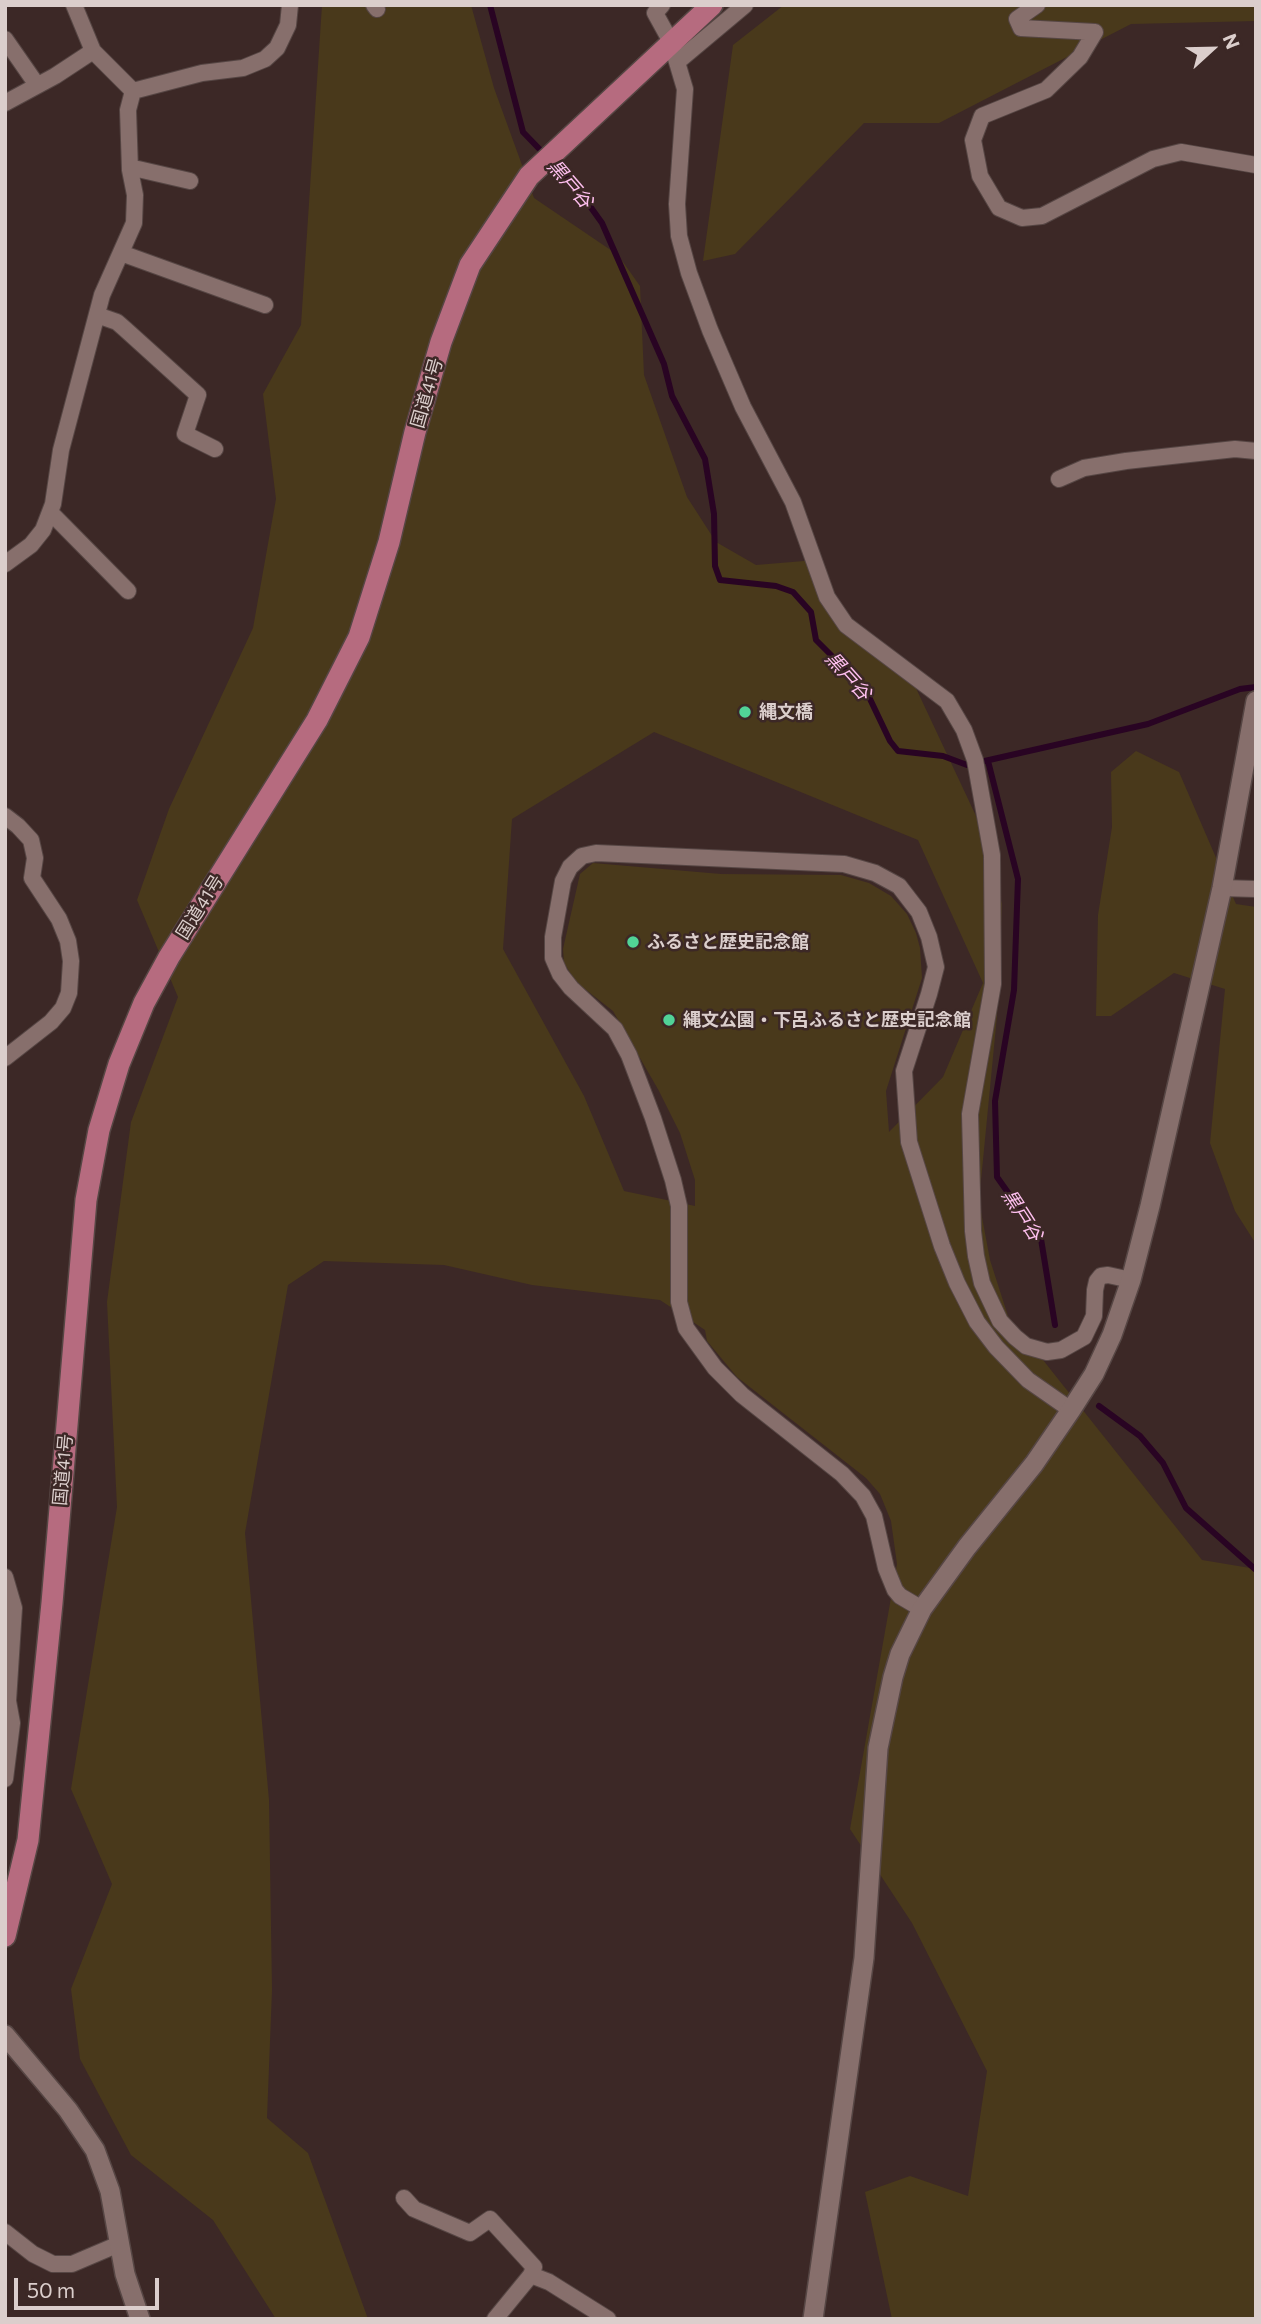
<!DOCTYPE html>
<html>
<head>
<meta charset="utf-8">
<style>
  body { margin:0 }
  #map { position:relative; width:1261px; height:2324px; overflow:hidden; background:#3c2826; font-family:Commissioner,sans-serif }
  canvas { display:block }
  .frame { position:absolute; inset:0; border:7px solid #dbcecc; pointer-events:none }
  .north { position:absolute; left:1177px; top:14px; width:70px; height:70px; -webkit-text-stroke:5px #3c2826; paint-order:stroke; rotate:68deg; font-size:19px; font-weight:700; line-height:28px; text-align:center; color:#dbcecc }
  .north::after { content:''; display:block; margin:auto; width:24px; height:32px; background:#dbcecc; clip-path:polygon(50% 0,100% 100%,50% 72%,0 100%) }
  .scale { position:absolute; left:14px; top:2278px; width:145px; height:32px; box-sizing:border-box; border:4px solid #dbcecc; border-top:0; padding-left:9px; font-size:21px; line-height:24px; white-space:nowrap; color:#dbcecc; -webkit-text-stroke:5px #3c2826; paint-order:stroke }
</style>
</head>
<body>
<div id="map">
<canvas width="1261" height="2324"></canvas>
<div class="frame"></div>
<div class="north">N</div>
<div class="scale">50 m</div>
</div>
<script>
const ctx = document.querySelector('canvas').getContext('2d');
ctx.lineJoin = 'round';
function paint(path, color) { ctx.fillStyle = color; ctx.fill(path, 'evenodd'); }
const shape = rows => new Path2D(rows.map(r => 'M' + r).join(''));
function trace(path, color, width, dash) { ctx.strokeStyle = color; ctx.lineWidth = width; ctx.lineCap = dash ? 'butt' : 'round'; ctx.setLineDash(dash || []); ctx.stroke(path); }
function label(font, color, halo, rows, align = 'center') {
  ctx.font = font + ' Commissioner,"Noto Sans JP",sans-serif'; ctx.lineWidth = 5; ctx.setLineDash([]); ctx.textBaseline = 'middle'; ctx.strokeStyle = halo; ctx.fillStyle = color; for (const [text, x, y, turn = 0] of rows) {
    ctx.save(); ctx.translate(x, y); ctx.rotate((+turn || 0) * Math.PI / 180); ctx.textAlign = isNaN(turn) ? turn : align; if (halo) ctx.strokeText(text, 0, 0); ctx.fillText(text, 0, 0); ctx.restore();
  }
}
paint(shape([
  [322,5,471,5,494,88,534,198,618,255,640,286,644,375,687,497,716,542,756,565,816,560,836,602,914,684,976,816,1002,904,997,1016,979,1201,990,1260,1008,1316,1202,1560,1256,1569,1256,2319,892,2319,865,2192,910,2176,968,2196,987,2071,912,1923,850,1829,897,1564,891,1521,880,1494,866,1478,737,1377,707,1341,705,1330,660,1300,532,1285,444,1265,324,1261,288,1285,245,1533,269,1800,272,1990,267,2118,308,2153,368,2319,276,2319,213,2220,131,2155,80,2059,71,1989,112,1884,71,1789,117,1507,107,1302,131,1122,178,997,137,900,169,809,253,628,276,499,263,394,301,325],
  [654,732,918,840,983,983,943,1077,889,1132,886,1091,922,978,920,948,916,933,907,914,891,896,869,883,841,875,721,874,593,863,580,874,563,949,564,963,576,982,613,1011,659,1091,680,1133,695,1180,695,1206,624,1191,584,1096,503,949,512,819],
  [784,5,1256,5,1256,21,1131,24,939,123,864,123,735,254,703,261,733,45],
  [1136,751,1179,772,1236,904,1256,907,1256,1244,1235,1211,1210,1143,1225,989,1174,973,1111,1016,1096,1016,1098,915,1112,827,1111,772]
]), '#49391b');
trace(shape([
  [490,5,523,132,577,188,602,223,664,364,672,396,705,459,714,514,715,566,720,580,776,586,793,592,811,612,816,640,848,672,870,699,890,741,898,751,943,756,967,765,1148,724,1240,689,1256,687],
  [988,761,1018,879,1014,990,995,1101,997,1177,1041,1239,1055,1325],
  [1099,1406,1140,1436,1163,1463,1186,1508,1256,1570]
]), '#290423', 6);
const minor = shape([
  [74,5,93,51,133,91],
  [374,5,377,9],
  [662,5,655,13,671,42,685,89,677,204,679,236,689,273,710,330,743,407,793,502,827,597,846,625,947,701,964,730,975,760,992,855,993,984,970,1114,973,1231,976,1256,982,1283,1000,1321,1015,1337,1026,1346,1047,1352,1061,1350,1084,1337,1094,1316,1095,1290,1097,1281,1101,1276,1108,1275,1131,1280],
  [1037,5,1017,19,1021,28,1095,32,1080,57,1046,90,982,116,973,140,980,176,999,208,1022,218,1042,216,1153,159,1181,152,1256,165],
  [5,39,37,85],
  [677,62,745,5],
  [133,91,202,73,243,68,265,59,277,48,288,25,290,5],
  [5,103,55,76,93,51],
  [130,170,138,169,190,181],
  [121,253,265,305],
  [97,315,117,322,125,329,198,395,185,434,215,449],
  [1059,479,1084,468,1126,461,1235,449,1256,451],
  [49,515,54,516,128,591],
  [5,564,31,545,43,530,53,504,61,450,102,295,134,223,135,195,130,170,128,110,133,91],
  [5,816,18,826,31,840,35,858,32,878,59,919,68,941,71,961,69,993,63,1008,51,1022,5,1058],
  [1222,888,1256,889],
  [5,1577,14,1608,8,1701,12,1723,5,1779],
  [922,1609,900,1596,895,1590,886,1568,874,1516,863,1496,842,1474,742,1395,715,1368,686,1328,679,1302,679,1206,673,1180,653,1118,629,1055,615,1029,571,988,560,974,553,958,553,937,563,881,570,867,582,856,596,853,844,864,875,873,899,886,919,912,929,937,936,967,929,994,904,1071,909,1142,942,1246,957,1283,977,1322,996,1347,1028,1380,1071,1410],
  [404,2198,414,2209,470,2233,490,2219,534,2267,531,2275],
  [5,2232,33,2254,53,2264,72,2264,119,2244],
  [495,2319,531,2275,549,2282,608,2319]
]);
const tertiary = shape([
  [5,2035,68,2110,95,2150,110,2191,125,2274,140,2319],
  [813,2319,864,1958,878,1748,893,1677,900,1654,922,1609,967,1547,1034,1464,1071,1410,1094,1374,1112,1335,1131,1280,1150,1206,1222,888,1256,701]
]);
const trunk = shape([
  [5,1936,28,1840,52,1603,86,1200,99,1130,119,1064,144,1003,169,957,317,720,359,637,389,542,415,432,441,342,470,265,529,176,712,5]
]);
trace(minor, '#564644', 18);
trace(tertiary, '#564644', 22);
trace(trunk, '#564644', 24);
trace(minor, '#876f6c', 16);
trace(tertiary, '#876f6c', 19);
trace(trunk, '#b66b7f', 21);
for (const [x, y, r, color] of [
  [745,712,7,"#51d397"],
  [633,942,7,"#51d397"],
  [669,1020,7,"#51d397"]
]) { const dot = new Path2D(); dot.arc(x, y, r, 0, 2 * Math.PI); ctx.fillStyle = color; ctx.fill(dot); trace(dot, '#3c2826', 2.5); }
label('18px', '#dbcecc', '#3c2826', [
  ["国道41号",427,393,-74],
  ["国道41号",200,907,-58],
  ["国道41号",63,1470,-85]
]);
label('bold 18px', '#dbcecc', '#3c2826', [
  ["縄文橋",759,712],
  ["ふるさと歴史記念館",647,942],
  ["縄文公園・下呂ふるさと歴史記念館",683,1020]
], 'left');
label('italic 19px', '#febfef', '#3c2826', [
  ["黒戸谷",570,184,49],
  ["黒戸谷",848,676,48],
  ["黒戸谷",1022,1215,57]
]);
</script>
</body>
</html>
